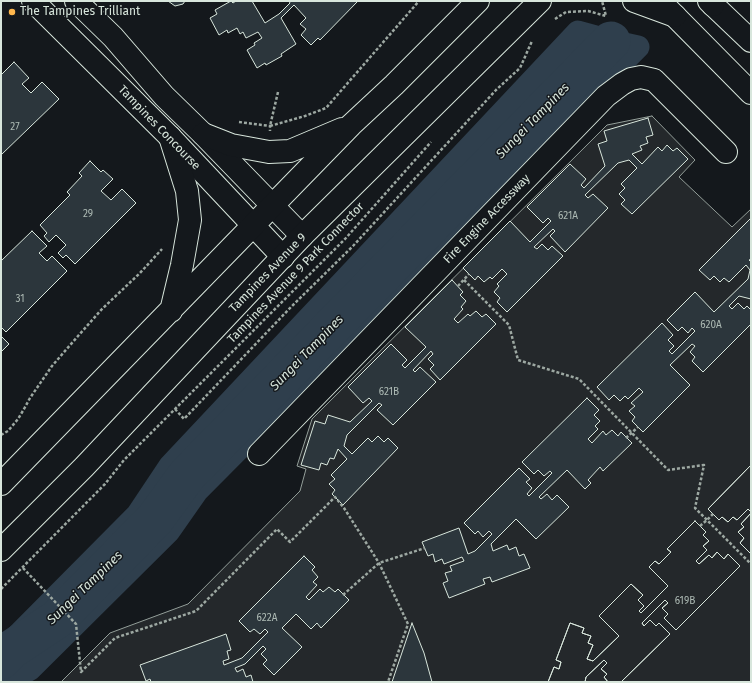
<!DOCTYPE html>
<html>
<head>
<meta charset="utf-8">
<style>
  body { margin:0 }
  #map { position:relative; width:752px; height:683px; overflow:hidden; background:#14181c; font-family:"Fira Sans",sans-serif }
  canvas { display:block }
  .frame { position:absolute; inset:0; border:2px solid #d8e6dc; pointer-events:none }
</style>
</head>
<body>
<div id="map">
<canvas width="752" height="683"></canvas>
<div class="frame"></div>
</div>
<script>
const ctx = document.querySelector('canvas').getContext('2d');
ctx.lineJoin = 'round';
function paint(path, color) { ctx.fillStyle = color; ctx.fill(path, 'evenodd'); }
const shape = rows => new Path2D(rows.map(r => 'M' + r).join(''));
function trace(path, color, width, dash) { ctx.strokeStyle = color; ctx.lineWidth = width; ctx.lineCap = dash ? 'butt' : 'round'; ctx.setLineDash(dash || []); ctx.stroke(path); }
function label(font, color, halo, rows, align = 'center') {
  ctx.font = font + ' "Fira Sans",sans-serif'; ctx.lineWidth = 3; ctx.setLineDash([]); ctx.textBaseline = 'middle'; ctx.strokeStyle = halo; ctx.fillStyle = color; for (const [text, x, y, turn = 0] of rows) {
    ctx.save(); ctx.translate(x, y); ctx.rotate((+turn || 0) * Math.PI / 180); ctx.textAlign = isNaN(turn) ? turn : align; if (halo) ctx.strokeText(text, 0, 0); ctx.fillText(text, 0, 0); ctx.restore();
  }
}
const parking = shape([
  [652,116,695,160,679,177,732,227,751,209,751,682,61,682,110,633,188,604,300,491,306,469,297,466,312,419,607,125,652,116]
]);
paint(parking, '#24282b');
trace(parking, '#939e99', 1);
trace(shape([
  [1,648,15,638,138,514,170,466,578,32,611,41,638,47,197,491,169,531,30,669,8,682]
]), '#2f3f4d', 23);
trace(shape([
  [1,660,12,649,57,619,155,519,187,475,611,41]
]), '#2f3f4d', 39);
const building = shape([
  [168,1,185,1,183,4,175,6,168,1],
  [231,1,233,3,236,1,252,1,265,23,279,14,290,3,289,1,358,1,320,40,318,38,311,45,301,35,306,29,300,24,306,18,294,5,281,18,296,44,281,54,282,56,266,65,265,63,257,68,247,50,255,45,254,43,262,38,258,32,246,38,243,32,240,34,237,28,228,33,227,30,219,35,210,18,217,14,215,10,231,1],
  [14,62,29,78,22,84,31,93,42,82,59,99,1,155,1,75,14,62],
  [648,118,653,135,646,137,648,143,640,146,642,150,632,154,642,164,658,147,662,151,667,145,673,151,677,148,688,159,632,214,621,204,625,200,619,194,625,188,621,184,637,168,629,160,618,163,585,195,588,198,593,194,608,208,565,252,550,236,555,231,553,229,534,247,537,249,542,244,548,250,552,246,563,256,507,312,497,302,500,298,494,292,499,286,497,284,507,274,502,269,492,279,490,277,484,282,478,276,475,280,463,268,510,221,530,242,551,221,548,218,543,223,527,207,570,164,586,179,581,185,584,188,605,166,598,144,607,141,604,131,648,118],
  [90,161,101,172,103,170,113,179,101,191,111,200,122,189,136,203,75,264,66,255,63,258,58,253,66,245,56,235,49,242,44,236,47,233,40,225,70,195,67,192,82,176,79,173,90,161],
  [751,218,751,259,749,260,751,262,751,299,739,296,729,306,732,309,738,303,744,309,747,306,751,310,751,324,703,372,692,361,695,357,690,352,695,346,692,344,670,365,690,385,643,432,632,421,635,417,629,411,635,406,631,403,643,392,639,388,628,399,625,396,620,401,614,395,609,400,597,387,662,323,673,335,668,340,674,346,669,351,672,354,695,331,692,328,688,333,682,327,678,331,667,320,695,292,714,312,748,279,750,270,746,265,729,282,724,278,720,282,714,276,710,280,699,270,751,218],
  [32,231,47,246,39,253,47,261,52,256,67,271,6,332,1,327,1,261,32,231],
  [452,280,463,292,460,295,466,301,461,307,463,309,454,319,458,323,468,314,470,316,476,311,482,317,486,314,496,324,440,380,430,369,434,365,428,359,433,354,431,351,413,370,415,372,420,367,436,382,393,425,377,410,382,405,379,403,347,435,344,446,352,454,368,438,372,442,378,436,384,442,388,438,398,448,343,505,332,494,335,490,329,484,335,479,331,475,347,459,338,449,334,459,330,458,327,465,321,463,319,470,301,465,315,421,325,424,328,415,350,422,372,401,369,398,363,403,348,387,391,344,407,360,402,365,405,368,426,347,405,327,452,280],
  [1,336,9,344,1,352,1,336],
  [587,398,599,410,594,415,600,421,595,426,598,429,588,439,592,443,603,431,606,435,612,430,618,436,621,432,632,443,603,471,600,467,588,480,591,483,585,489,567,470,539,497,541,499,547,494,552,500,557,495,569,507,536,539,516,519,491,544,493,551,507,545,509,550,516,547,519,556,524,554,530,568,492,582,490,577,483,579,485,584,449,598,443,583,448,581,445,573,452,571,450,566,464,561,462,557,444,564,442,559,435,562,433,554,428,556,422,542,459,528,468,554,475,551,492,534,489,531,483,537,478,531,475,534,464,523,519,468,530,479,526,482,532,488,527,494,529,496,552,473,550,471,544,476,538,470,534,474,522,462,587,398],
  [751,465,751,512,748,509,737,520,733,517,728,522,722,517,719,520,708,509,751,465],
  [751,465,751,512,748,509,737,520,733,517,728,522,722,517,719,520,708,509,751,465],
  [751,513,751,554,740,543,744,538,738,532,744,527,741,524,751,513],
  [751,513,751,554,740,543,744,538,738,532,744,527,741,524,751,513],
  [695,521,706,532,703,535,709,541,703,546,707,550,696,561,699,564,709,555,712,558,717,552,724,559,728,554,740,566,676,630,664,618,668,614,662,608,668,603,665,600,642,623,644,626,650,620,656,626,659,623,670,634,621,682,608,682,604,677,607,674,601,669,607,663,604,660,586,677,585,682,548,682,554,667,559,669,561,662,556,660,570,623,584,628,582,633,591,636,588,643,593,645,587,659,593,661,619,636,599,616,631,584,643,595,638,600,644,606,639,611,641,613,668,586,649,567,655,561,659,564,671,552,667,549,695,521],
  [695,521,706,532,703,535,709,541,703,546,707,550,696,561,699,564,709,555,712,558,717,552,724,559,728,554,740,566,676,630,664,618,668,614,662,608,668,603,665,600,642,623,644,626,650,620,656,626,659,623,670,634,621,682,608,682,604,677,607,674,601,669,607,663,604,660,586,677,585,682,548,682,554,667,559,669,561,662,556,660,570,623,584,628,582,633,591,636,588,643,593,645,587,659,593,661,619,636,599,616,631,584,643,595,638,600,644,606,639,611,641,613,668,586,649,567,655,561,659,564,671,552,667,549,695,521],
  [304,556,315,567,312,570,318,577,313,582,317,585,306,597,309,600,320,589,323,592,329,587,335,592,338,589,349,600,321,628,317,623,311,629,296,614,282,628,302,647,274,675,263,664,267,660,261,654,266,649,263,646,245,664,235,668,237,672,243,669,246,677,251,675,253,682,151,682,150,679,146,681,140,665,226,634,231,650,227,651,229,659,223,661,224,665,242,658,268,632,265,629,260,634,254,629,250,632,239,621,304,556],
  [412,623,424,653,432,682,392,682,412,623]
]);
paint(building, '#2c363c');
trace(building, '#d8e6dc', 1);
const minor = shape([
  [33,1,170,137,283,257],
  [76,1,113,37,164,96,203,134,302,236],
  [709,1,751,41],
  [661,2,751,93],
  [259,454,606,96,622,84,631,79,641,77,654,80,726,152]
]);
const major = shape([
  [634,1,675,16],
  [713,1,713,5],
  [203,134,231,145,269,152,290,151,342,129],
  [170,137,187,191,190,220,182,265,171,311],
  [1,484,351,125,394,85,478,1],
  [1,550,84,467,302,236,540,1]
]);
trace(minor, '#d8e6dc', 24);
trace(major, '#d8e6dc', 24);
trace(shape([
  [555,19,566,12,588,11,606,16,602,1],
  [278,92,270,126,305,116,326,108,419,1],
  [239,122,270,126,270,131],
  [464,280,509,325,518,360,579,379,668,470,704,465,695,508,751,564],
  [458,286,469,274],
  [175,409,184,419,291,307,353,246,496,90,520,68,532,41],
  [1,435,8,431,18,419,24,409,30,398,52,366,78,336,102,309,140,273,162,249],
  [626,438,638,427],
  [700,526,707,520,713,514],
  [23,568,76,624,81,672,115,638,196,611,277,529,290,542,335,497,344,508,379,563,408,624,388,682],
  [1,589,105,484,124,460,345,239,431,142],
  [343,595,379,563,425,548]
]), '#9da8a2', 2.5, [3, 2]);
trace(minor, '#14181c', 22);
trace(major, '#14181c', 22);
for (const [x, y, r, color] of [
  [12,12,4,"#ffb74d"]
]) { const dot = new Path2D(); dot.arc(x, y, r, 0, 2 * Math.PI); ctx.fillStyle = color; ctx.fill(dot); trace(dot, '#14181c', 1.5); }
label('10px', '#adbab4', null, [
  ["27",15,127],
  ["29",88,214],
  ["621A",568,216],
  ["31",20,299],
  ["620A",711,325],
  ["621B",389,392],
  ["619B",685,601],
  ["622A",267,618]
]);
label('12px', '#d8e6dc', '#14181c', [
  ["The Tampines Trilliant",20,12]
], 'left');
label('12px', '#d8e6dc', '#14181c', [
  ["Tampines Concourse",159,128,46],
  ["Fire Engine Accessway",487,219,-46],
  ["Tampines Avenue 9",268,273,-46],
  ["Tampines Avenue 9 Park Connector",296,273,-46]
]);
label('italic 13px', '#d8e6dc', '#14181c', [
  ["Sungei Tampines",533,121,-46],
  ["Sungei Tampines",307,353,-46],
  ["Sungei Tampines",85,588,-44]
]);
</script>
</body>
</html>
